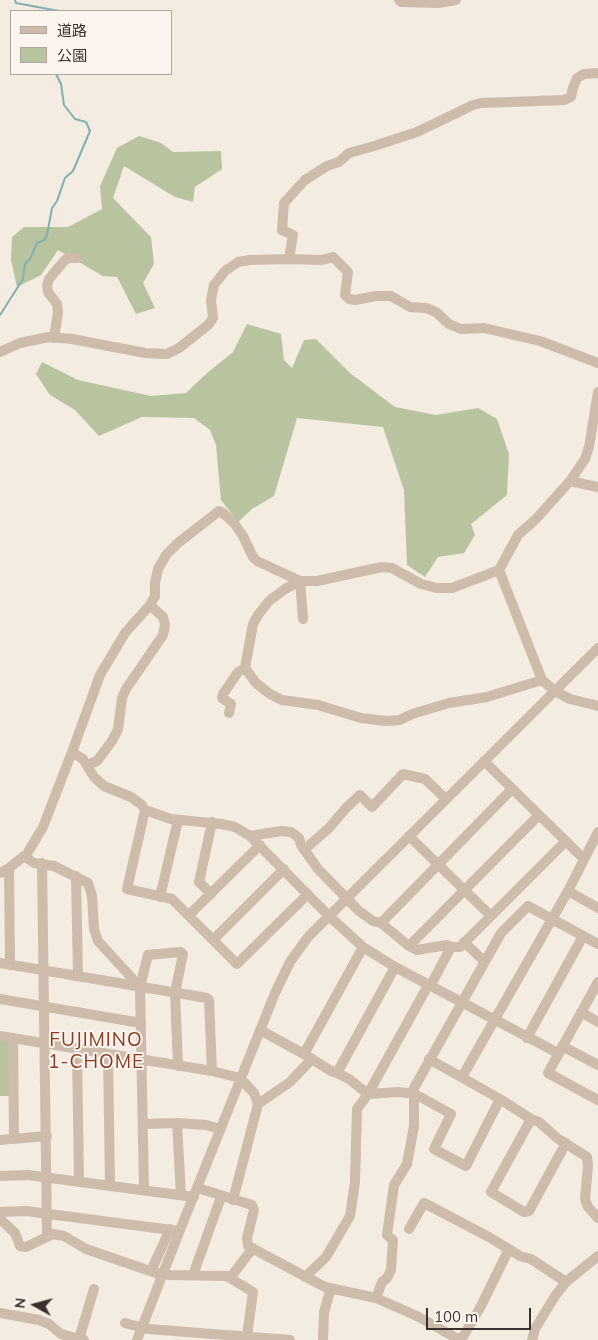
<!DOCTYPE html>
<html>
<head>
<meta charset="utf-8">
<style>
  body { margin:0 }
  #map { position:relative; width:598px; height:1340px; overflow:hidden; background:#f4ebe1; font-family:Mulish,"Noto Sans JP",sans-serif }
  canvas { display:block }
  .legend { position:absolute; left:10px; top:10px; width:162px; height:65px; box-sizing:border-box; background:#fbf5ee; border:1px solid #aea6a0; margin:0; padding:6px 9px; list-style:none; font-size:15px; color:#3b302b }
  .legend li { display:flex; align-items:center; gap:10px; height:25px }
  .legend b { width:25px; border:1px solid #aea6a0 }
  .north { position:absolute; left:10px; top:1280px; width:50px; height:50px; -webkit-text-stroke:4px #fbf5ee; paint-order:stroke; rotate:277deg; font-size:14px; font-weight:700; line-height:20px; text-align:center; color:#3b302b }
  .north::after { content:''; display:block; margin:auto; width:18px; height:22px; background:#3b302b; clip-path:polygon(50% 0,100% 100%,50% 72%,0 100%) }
  .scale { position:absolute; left:426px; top:1308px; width:105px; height:22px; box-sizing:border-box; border:2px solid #3b302b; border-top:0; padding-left:6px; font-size:15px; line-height:18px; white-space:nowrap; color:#3b302b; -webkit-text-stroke:4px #fbf5ee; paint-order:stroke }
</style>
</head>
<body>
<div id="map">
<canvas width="598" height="1340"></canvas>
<ul class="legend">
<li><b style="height:6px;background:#cdbbac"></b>道路</li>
<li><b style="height:14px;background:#b8c4a0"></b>公園</li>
</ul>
<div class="north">N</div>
<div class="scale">100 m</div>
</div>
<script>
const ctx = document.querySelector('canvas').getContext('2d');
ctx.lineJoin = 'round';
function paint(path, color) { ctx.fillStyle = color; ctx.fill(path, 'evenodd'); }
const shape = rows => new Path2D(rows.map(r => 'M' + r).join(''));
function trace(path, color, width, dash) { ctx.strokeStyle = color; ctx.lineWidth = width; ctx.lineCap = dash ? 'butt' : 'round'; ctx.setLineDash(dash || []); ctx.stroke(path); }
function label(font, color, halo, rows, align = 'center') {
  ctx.font = font + ' Mulish,sans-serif'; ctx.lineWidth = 4; ctx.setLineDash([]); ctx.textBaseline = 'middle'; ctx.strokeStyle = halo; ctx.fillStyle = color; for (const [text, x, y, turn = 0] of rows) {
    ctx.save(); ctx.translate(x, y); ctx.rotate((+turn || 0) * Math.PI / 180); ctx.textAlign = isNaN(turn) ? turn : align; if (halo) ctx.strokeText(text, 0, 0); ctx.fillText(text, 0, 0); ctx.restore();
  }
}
paint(shape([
  [139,136,161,143,173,152,221,151,222,169,195,187,193,202,175,197,124,166,113,198,151,237,154,264,143,283,155,308,136,314,117,277,103,276,58,250,41,275,17,287,11,260,12,237,24,227,68,227,102,209,100,186,117,148],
  [247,324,281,334,284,360,292,368,304,340,316,339,350,373,395,407,436,415,478,408,497,419,509,454,507,495,471,524,475,535,464,553,438,557,425,577,407,565,404,490,383,427,297,418,274,496,252,509,238,522,221,500,216,445,210,430,194,418,142,417,99,436,75,410,50,395,36,374,42,362,78,380,151,396,186,393,206,374,233,352],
  [0,1038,9,1041,11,1096,0,1096]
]), '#b8c4a0');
trace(shape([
  [15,0,16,3,59,11],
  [0,315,23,279,25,264,30,259,37,243,44,240,47,235,52,208,57,201,65,178,73,171,90,131,86,122,75,119,64,105,61,84,56,74]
]), '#7fb0b2', 2);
trace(shape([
  [399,0,401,2,439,3,456,0],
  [289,259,322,260,333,257,348,272,345,295,349,299,355,300,376,296,391,296,410,307,426,308,436,312,449,324,461,329,484,328,540,341,598,363],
  [54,338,58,312,57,304,48,292,47,286,49,279,64,261,68,258,78,258],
  [0,352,20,343,49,337,72,339,145,353,167,354,179,348,208,325,213,318,211,300,214,285,225,271,238,262,250,260,289,259,293,235,282,230,284,203,305,180,327,166,339,162,349,153,371,147,417,132,473,105,481,103,564,100,571,97,573,88,577,78,584,74,598,73],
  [598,392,589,447,585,459,570,481,536,519,518,535,499,570,542,680,555,691,570,699,598,706],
  [570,481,598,487],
  [499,570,452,588,437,588,421,584,392,568,382,567,317,581,300,581,285,589,269,601,258,615,253,624,245,668,256,683,270,694,282,700,318,705,361,718,386,721,400,720,412,714,449,703,487,697,542,680],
  [229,713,231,704,222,698,223,694,238,672,245,668],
  [72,752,83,759,94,777,104,786,131,797,142,805,145,810,171,819,221,824,235,827,250,836,329,916,363,947,395,967,558,1053],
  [484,761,584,859],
  [87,765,97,761,112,741,118,729,122,698,126,689,163,635,165,625,163,617,150,605],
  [145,810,127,889,172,899,237,964,308,894],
  [250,836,281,831,291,832,299,838,301,845,318,869,359,911,373,921,381,923,409,946,417,950,447,945,451,947,460,947,565,842],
  [409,836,491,916],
  [304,850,329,828,346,808,360,795,372,807,403,774,425,779,446,799],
  [28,852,43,827,72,752,100,675,125,633,150,605,155,596,155,583,158,569,166,555,178,543,219,511,223,513,234,523,243,536,253,557,257,561,300,581,303,619],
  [42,863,47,1236],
  [9,868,10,965],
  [0,873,9,868,24,856,34,863,54,866,88,883,92,896,94,929,98,941,140,987],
  [76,876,78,976],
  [568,891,598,908],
  [211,894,199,882,212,822],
  [160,897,178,820],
  [189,915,260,845],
  [381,923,512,789],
  [213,940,284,869],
  [464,942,485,962],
  [409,946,538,816],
  [0,963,207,998,209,1000,212,1071],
  [598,982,548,1073,598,1100],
  [0,999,141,1023],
  [581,1012,598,1022],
  [260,1030,304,1054,331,1071,337,1073,349,1079,368,1094,398,1092,415,1094,451,1114,434,1149,466,1166,500,1099],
  [0,1036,212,1071,240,1078,254,1093,258,1104,233,1200],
  [13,1038,14,1139],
  [527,1038,583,936],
  [562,1046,598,1065],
  [77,1049,79,1182],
  [108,1054,110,1186],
  [304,1054,363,947],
  [429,1059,500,1099,531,1119,539,1122,557,1138,587,1157,588,1166,585,1199,588,1207,598,1218],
  [337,1073,395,967],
  [462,1077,568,891,598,832],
  [258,1104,290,1082,311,1060],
  [531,1119,491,1192,524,1212,529,1211,566,1143],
  [177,1123,181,1195],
  [143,1124,177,1123,206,1125,220,1129],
  [0,1140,47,1136],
  [0,1176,28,1175,194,1197],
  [198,1188,252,1205,254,1210,247,1238,248,1246,325,1287,376,1298,417,1316,460,1340],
  [144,1190,140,987,148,955,180,952,183,954,175,993,178,1066],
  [0,1212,26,1211,179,1231],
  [0,1219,15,1233,20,1246,26,1247,53,1234,64,1236,86,1249,156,1273,170,1275,227,1276,230,1278,253,1292,247,1336],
  [409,1229,424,1203,489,1237,520,1256,531,1259,566,1282],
  [178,1235,275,993,290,962,308,937,598,648],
  [151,1271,170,1229],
  [193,1275,221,1197],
  [305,1277,326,1257,350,1216,355,1182,357,1109,368,1094,426,989,433,981,451,947],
  [230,1278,253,1248],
  [376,1298,382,1282,387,1278,391,1270,393,1240,387,1235,394,1185,407,1164,414,1126,414,1088,501,933,528,906,598,944],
  [0,1313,39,1320,49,1324,61,1334,84,1340],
  [125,1323,148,1329,290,1340],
  [79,1339,94,1289],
  [323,1340,324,1312,331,1288],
  [461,1340,481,1306,509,1249],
  [532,1340,535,1329,555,1296,566,1282,598,1256]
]), '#cdbbac', 10);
trace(shape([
  [137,1340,178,1235]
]), '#cdbbac', 10);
ctx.letterSpacing = '1px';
label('19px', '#8c3b22', '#fbf5ee', [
  ["FUJIMINO",96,1040],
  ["1-CHOME",96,1062]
]);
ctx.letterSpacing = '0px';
</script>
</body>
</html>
